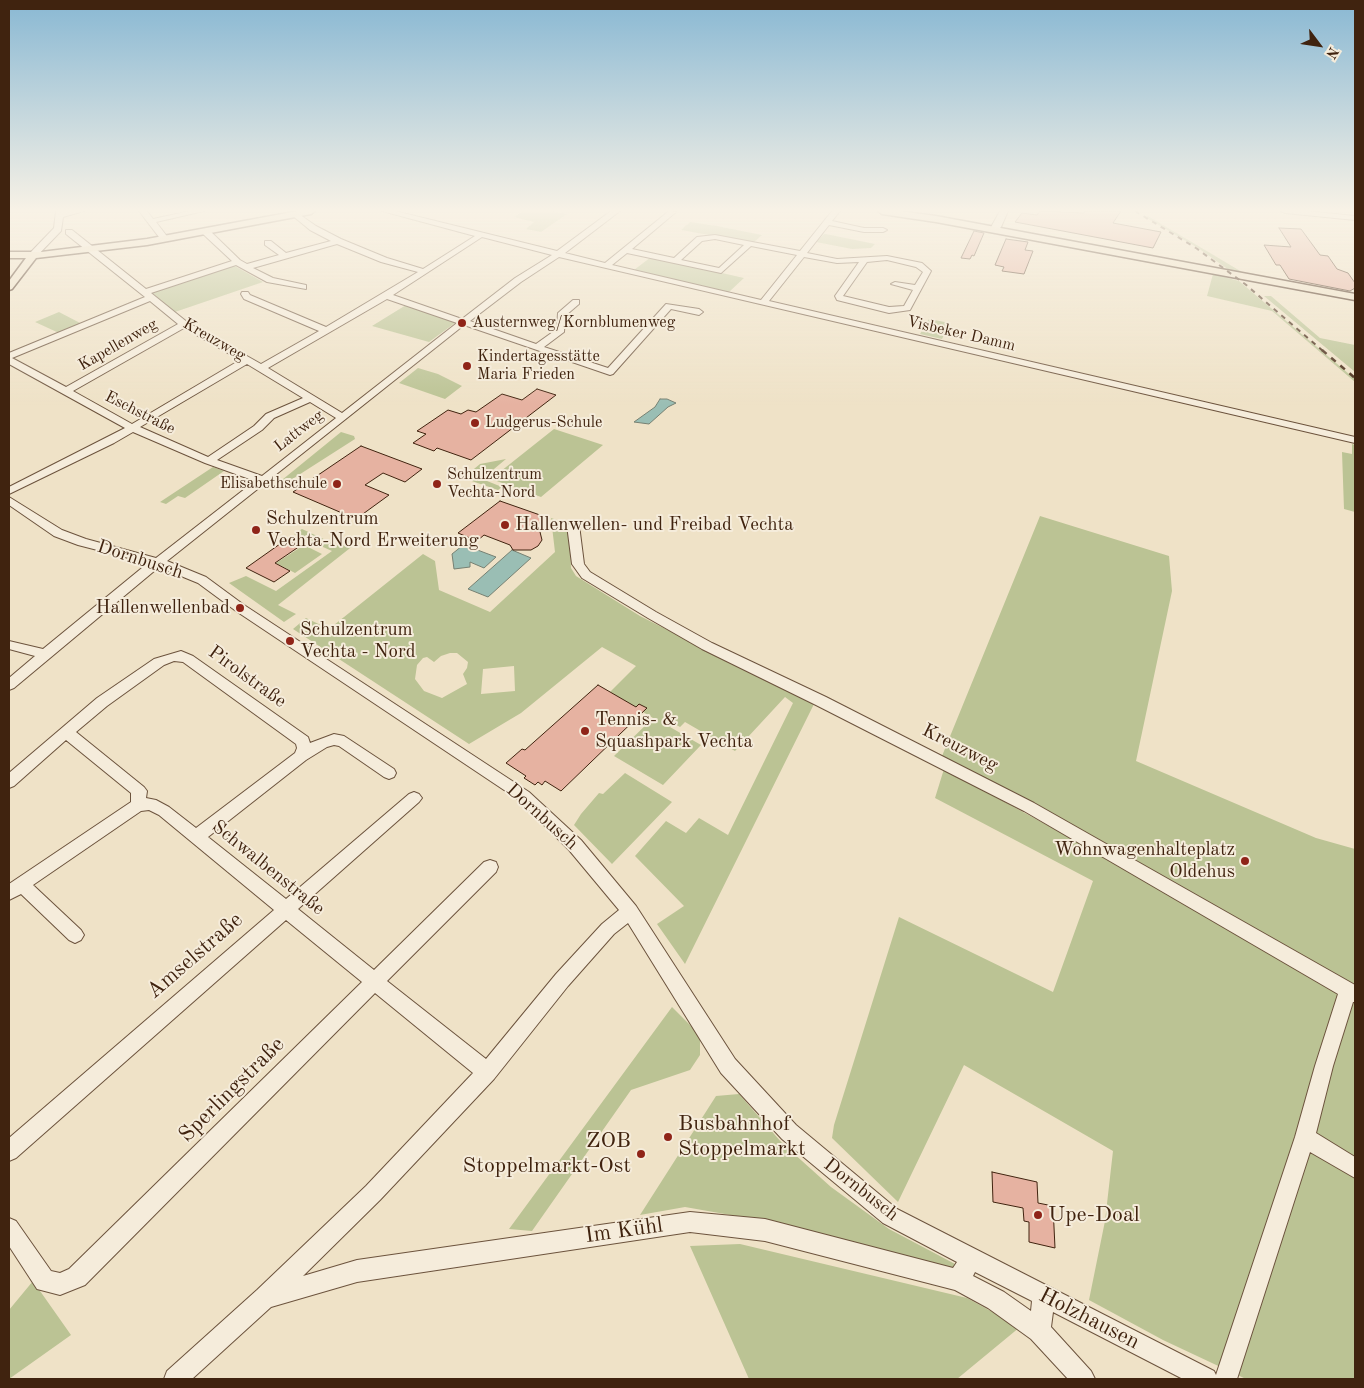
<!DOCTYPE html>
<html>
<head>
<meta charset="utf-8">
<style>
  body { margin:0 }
  #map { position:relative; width:1364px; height:1388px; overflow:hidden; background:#efe2c7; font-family:"Old Standard TT",serif }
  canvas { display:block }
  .frame { position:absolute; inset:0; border:10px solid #40230f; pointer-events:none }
  .north { position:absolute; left:1294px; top:20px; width:50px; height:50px; -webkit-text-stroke:4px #f5ecdb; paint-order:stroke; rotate:121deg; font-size:14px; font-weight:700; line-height:20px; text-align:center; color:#40230f }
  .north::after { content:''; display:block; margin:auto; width:18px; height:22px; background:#40230f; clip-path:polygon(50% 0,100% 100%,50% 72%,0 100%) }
</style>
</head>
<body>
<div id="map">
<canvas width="1364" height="1388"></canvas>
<div class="frame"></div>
<div class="north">N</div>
</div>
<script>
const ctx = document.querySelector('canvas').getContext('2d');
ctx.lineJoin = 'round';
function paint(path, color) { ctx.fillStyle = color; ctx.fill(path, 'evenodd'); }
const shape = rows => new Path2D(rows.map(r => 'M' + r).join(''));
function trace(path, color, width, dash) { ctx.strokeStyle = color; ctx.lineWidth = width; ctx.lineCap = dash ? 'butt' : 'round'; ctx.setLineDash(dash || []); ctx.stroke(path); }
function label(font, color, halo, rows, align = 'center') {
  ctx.font = font + ' "Old Standard TT",serif'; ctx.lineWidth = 4; ctx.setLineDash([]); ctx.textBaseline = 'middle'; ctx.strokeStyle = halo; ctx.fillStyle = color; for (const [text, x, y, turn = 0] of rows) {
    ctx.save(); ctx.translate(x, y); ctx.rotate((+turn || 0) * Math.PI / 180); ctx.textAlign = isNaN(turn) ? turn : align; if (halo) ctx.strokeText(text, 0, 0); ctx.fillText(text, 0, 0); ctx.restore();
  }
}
paint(shape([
  [523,211,552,211,567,214,541,232,526,229,534,222,514,217],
  [1148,216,1242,272,1244,273,1229,270,1198,248,1145,217],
  [690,222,717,226,762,235,753,243,681,230],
  [824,234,826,234,875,244,871,248,852,249,816,242],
  [651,257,744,278,729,292,634,270],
  [233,265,263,282,175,312,151,292],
  [1213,274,1239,281,1355,379,1355,382,1272,311,1207,296],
  [1264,296,1271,296,1320,338,1355,345,1355,372],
  [406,305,429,313,455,323,429,342,372,326],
  [59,312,82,324,59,333,35,322],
  [929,319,950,323,942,339,920,334],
  [418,368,438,374,462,386,445,399,399,383],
  [554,429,603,445,541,497,491,479],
  [341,432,354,436,355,439,283,485,277,484],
  [1352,444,1355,445,1355,512,1344,509,1342,452,1352,454],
  [506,459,482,479,502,487,498,490,463,478,480,464],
  [213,467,224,471,185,498,178,496,166,504,160,502],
  [1040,516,1169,556,1172,591,1136,761,1316,838,1355,849,1355,1379,1246,1379,1163,1340,1089,1300,1105,1221,1113,1151,964,1065,898,1202,832,1138,834,1125,899,917,1053,992,1093,881,935,798,944,769,1115,862,1117,853,942,756],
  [551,518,569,524,571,568,576,576,640,616,814,704,685,964,657,924,684,906,635,856,666,821,686,833,699,818,728,835,793,703,785,697,735,751,685,722,680,727,673,723,670,727,701,745,663,785,614,756,653,718,610,692,636,666,602,647,521,713,469,744,293,629,306,618,329,629,423,554,435,561,439,590,490,612,555,552],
  [450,653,457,653,468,662,467,668,463,674,467,684,442,698,424,691,415,679,417,665,423,658,427,657,434,662,441,656],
  [514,666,515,691,481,694,483,669],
  [302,529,341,547,353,538,359,541,278,605,296,614,284,622,229,583,246,576,276,591,332,551,294,534],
  [304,545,322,554,295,573,276,563],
  [625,773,672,802,612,864,574,825,581,814,599,793,603,794],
  [672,1007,700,1035,700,1055,690,1070,631,1090,532,1231,509,1229],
  [739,1094,782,1143,831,1187,889,1229,955,1264,952,1273,759,1220,685,1207,640,1215,716,1096],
  [740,1244,967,1298,1020,1327,957,1379,749,1379,690,1246],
  [33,1281,71,1335,9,1379,9,1310]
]), '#bbc394');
const water = shape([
  [660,399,667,399,676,403,668,407,649,424,634,422,655,407,660,399],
  [462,546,467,546,496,557,484,568,470,562,470,567,454,569,452,554,462,546],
  [512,550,531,558,488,597,468,589,512,550]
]);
paint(water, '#9abeb4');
trace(water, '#768072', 1);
const building = shape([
  [1040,211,1084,213,1085,211,1121,211,1113,223,1161,232,1153,248,1015,222,1022,213,1037,215,1040,211],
  [1279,228,1301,229,1320,255,1328,256,1337,269,1348,273,1355,283,1355,288,1350,291,1289,279,1280,265,1276,265,1264,245,1291,247,1279,228],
  [974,231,984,233,974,256,972,255,970,259,961,258,974,231],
  [1006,239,1028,242,1025,250,1033,251,1024,274,1002,271,1004,267,995,265,1006,239],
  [537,389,556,395,471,460,437,448,434,451,413,443,426,434,417,431,448,410,461,414,468,410,476,412,502,394,522,400,537,389],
  [361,446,422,469,405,482,383,473,365,485,389,495,356,519,293,492,361,446],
  [500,501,540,515,538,517,544,519,536,526,539,528,542,540,538,546,531,550,513,550,510,545,484,535,477,541,458,533,500,501],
  [287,539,300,546,275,563,290,571,274,582,246,568,287,539],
  [598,685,636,707,639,704,647,708,561,791,545,781,542,785,538,782,535,785,524,778,526,776,506,763,522,749,525,750,598,685],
  [992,1172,1037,1182,1038,1203,1053,1206,1055,1248,1029,1242,1029,1222,1024,1221,1023,1208,993,1202,992,1172]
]);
paint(building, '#e6b2a1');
trace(building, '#40230f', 1);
const minor = shape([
  [56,211,84,211,63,217,61,231,36,257,30,257,30,253,54,228,56,211],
  [139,211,147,211,153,219,190,211,204,211,156,222,169,239,165,241,162,241,139,211],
  [382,211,395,211,557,251,611,211,620,211,565,253,605,263,669,211,676,212,632,249,674,258,697,237,715,235,800,251,832,211,840,211,832,221,864,228,883,228,887,230,883,232,864,232,829,225,807,253,837,259,887,256,922,263,931,271,910,310,889,313,837,300,835,296,859,262,837,263,804,257,769,301,1355,437,1355,443,559,257,521,282,470,321,536,344,557,329,558,313,573,300,579,300,579,304,565,316,564,332,544,347,608,368,666,304,699,309,703,312,699,315,671,309,613,374,610,375,464,325,167,561,206,577,244,605,529,792,581,840,636,906,735,1059,796,1125,897,1209,1214,1371,1216,1375,1295,1137,1315,1066,1338,994,1024,811,816,705,702,649,648,618,582,578,572,564,567,525,573,522,579,525,584,564,590,572,656,612,712,643,826,697,1034,803,1355,985,1355,1002,1353,1002,1333,1066,1316,1133,1355,1157,1355,1178,1310,1152,1237,1379,1183,1379,1053,1312,1051,1327,1091,1371,1095,1379,1068,1379,1031,1339,988,1308,955,1290,765,1241,690,1232,357,1282,271,1307,192,1379,164,1379,167,1371,257,1290,366,1186,473,1073,375,993,85,1285,60,1295,37,1289,9,1246,9,1218,16,1221,51,1271,60,1273,69,1269,362,982,286,920,16,1158,9,1161,9,1138,274,910,159,815,149,810,141,811,33,885,81,930,84,935,81,940,75,943,69,940,21,894,9,900,9,884,131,802,131,793,66,740,14,786,9,788,9,773,97,698,154,659,181,651,193,656,308,737,310,743,334,734,344,736,394,769,396,773,394,777,389,779,384,777,339,746,334,745,327,747,306,760,208,837,286,899,409,794,414,792,419,794,422,798,419,802,298,909,374,970,484,862,490,860,496,862,498,867,496,872,387,981,486,1059,556,974,602,924,619,910,569,850,519,800,236,611,198,583,159,567,14,688,9,690,9,678,35,656,9,649,9,641,43,649,148,563,78,545,54,536,9,505,9,497,62,530,86,539,156,558,255,481,205,463,133,432,114,443,9,494,9,487,125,428,9,364,9,353,145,297,66,234,66,230,72,230,146,289,232,261,203,234,203,230,209,230,240,260,247,264,279,255,265,245,265,241,271,241,286,253,331,241,310,230,293,216,292,214,296,212,316,226,341,239,387,258,423,269,475,236,382,211],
  [482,237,552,255,515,278,462,319,393,295,482,237],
  [715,239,744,245,719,268,681,260,702,241,715,239],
  [337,244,381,262,418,272,326,327,250,295,248,292,242,292,241,294,244,299,319,331,261,364,187,322,151,293,236,265,267,282,306,289,306,285,273,278,253,268,337,244],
  [751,246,797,255,761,300,612,265,627,253,721,273,751,246],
  [887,260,916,267,923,272,915,285,895,282,891,284,913,290,904,306,889,307,843,296,867,262,887,260],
  [387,299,457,323,342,413,268,368,387,299],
  [150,301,178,324,66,387,12,358,150,301],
  [184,328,240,360,132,424,73,391,184,328],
  [247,364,303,398,266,414,254,426,208,457,140,427,247,364],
  [310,402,336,418,262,476,217,460,262,430,274,418,310,402],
  [174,661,183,662,296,744,297,748,295,753,196,828,169,807,156,800,146,798,147,791,144,787,76,732,107,706,164,665,174,661],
  [628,923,721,1073,782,1139,883,1223,957,1262,953,1268,765,1219,690,1212,357,1260,303,1276,380,1200,494,1079,568,986,614,934,628,923],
  [975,1272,1032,1301,1031,1311,1004,1292,973,1276,975,1272],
  [1000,211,1008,211,1001,227,997,231,991,231,990,229,1000,211],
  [1281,211,1306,211,1355,216,1355,220,1285,213,1281,211]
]);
const major = shape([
  [298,211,315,211,311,214,147,245,36,258,12,289,9,290,9,281,26,258,9,258,9,252,41,252,147,239,298,211],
  [878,211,899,211,936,216,1355,294,1355,300,936,222,882,214,878,211]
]);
trace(minor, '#6c533d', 2);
trace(major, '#40230f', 3);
paint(minor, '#f5ecdb');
paint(major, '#efe2c7');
trace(shape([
  [1135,211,1196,248,1245,284,1323,351]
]), '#40230f', 2, [5, 5]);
trace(shape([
  [1322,350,1355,378]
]), '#40230f', 2.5, [6, 6]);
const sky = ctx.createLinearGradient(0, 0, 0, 405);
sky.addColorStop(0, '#89b8d3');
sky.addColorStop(0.52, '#f8f2e6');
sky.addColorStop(1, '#f8f2e600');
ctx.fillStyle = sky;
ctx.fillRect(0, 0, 1364, 405);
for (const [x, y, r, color] of [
  [462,323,5,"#8f2418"],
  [467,366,5,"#8f2418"],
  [475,423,5,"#8f2418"],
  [337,484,5,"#8f2418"],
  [437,484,5,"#8f2418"],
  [505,525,5,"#8f2418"],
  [256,530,5,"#8f2418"],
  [240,608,5,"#8f2418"],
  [290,641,5,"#8f2418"],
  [585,731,5,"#8f2418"],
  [1245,861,5,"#8f2418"],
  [668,1137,5,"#8f2418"],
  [641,1154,5,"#8f2418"],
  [1038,1215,5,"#8f2418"]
]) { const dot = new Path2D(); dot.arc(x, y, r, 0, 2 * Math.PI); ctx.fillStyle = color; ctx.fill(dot); trace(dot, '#f5ecdb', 2); }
label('16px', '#40230f', '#f5ecdb', [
  ["Austernweg/Kornblumenweg",472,323],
  ["Kindertagesstätte",477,357],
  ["Maria Frieden",477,375],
  ["Ludgerus-Schule",485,423],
  ["Schulzentrum",447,475],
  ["Vechta-Nord",447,493],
  ["Elisabethschule",327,484,"right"]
], 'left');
label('16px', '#40230f', '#f5ecdb', [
  ["Visbeker Damm",961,334,13],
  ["Kreuzweg",214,340,30],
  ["Kapellenweg",118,345,-30],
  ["Eschstraße",140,413,27],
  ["Lattweg",299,431,-38]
]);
label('19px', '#40230f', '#f5ecdb', [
  ["Schulzentrum",266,519],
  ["Vechta-Nord Erweiterung",266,541],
  ["Hallenwellen- und Freibad Vechta",515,525],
  ["Hallenwellenbad",230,608,"right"],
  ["Schulzentrum",300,630],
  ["Vechta - Nord",300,652],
  ["Tennis- &",595,720],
  ["Squashpark Vechta",595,742],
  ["Wohnwagenhalteplatz",1235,850,"right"],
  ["Oldehus",1235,872,"right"]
], 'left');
label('19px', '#40230f', '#f5ecdb', [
  ["Dornbusch",140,560,18],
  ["Pirolstraße",247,677,36],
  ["Kreuzweg",960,748,27],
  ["Dornbusch",542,817,42],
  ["Schwalbenstraße",268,868,39],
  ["Dornbusch",861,1190,38]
]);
label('22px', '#40230f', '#f5ecdb', [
  ["Amselstraße",195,956,-41],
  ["Sperlingstraße",232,1090,-45],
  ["Im Kühl",624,1231,-8],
  ["Holzhausen",1089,1319,27]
]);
label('22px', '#40230f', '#f5ecdb', [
  ["Busbahnhof",678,1124],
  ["Stoppelmarkt",678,1149],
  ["ZOB",631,1141,"right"],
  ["Stoppelmarkt-Ost",631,1166,"right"],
  ["Upe-Doal",1048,1215]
], 'left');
</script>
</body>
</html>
